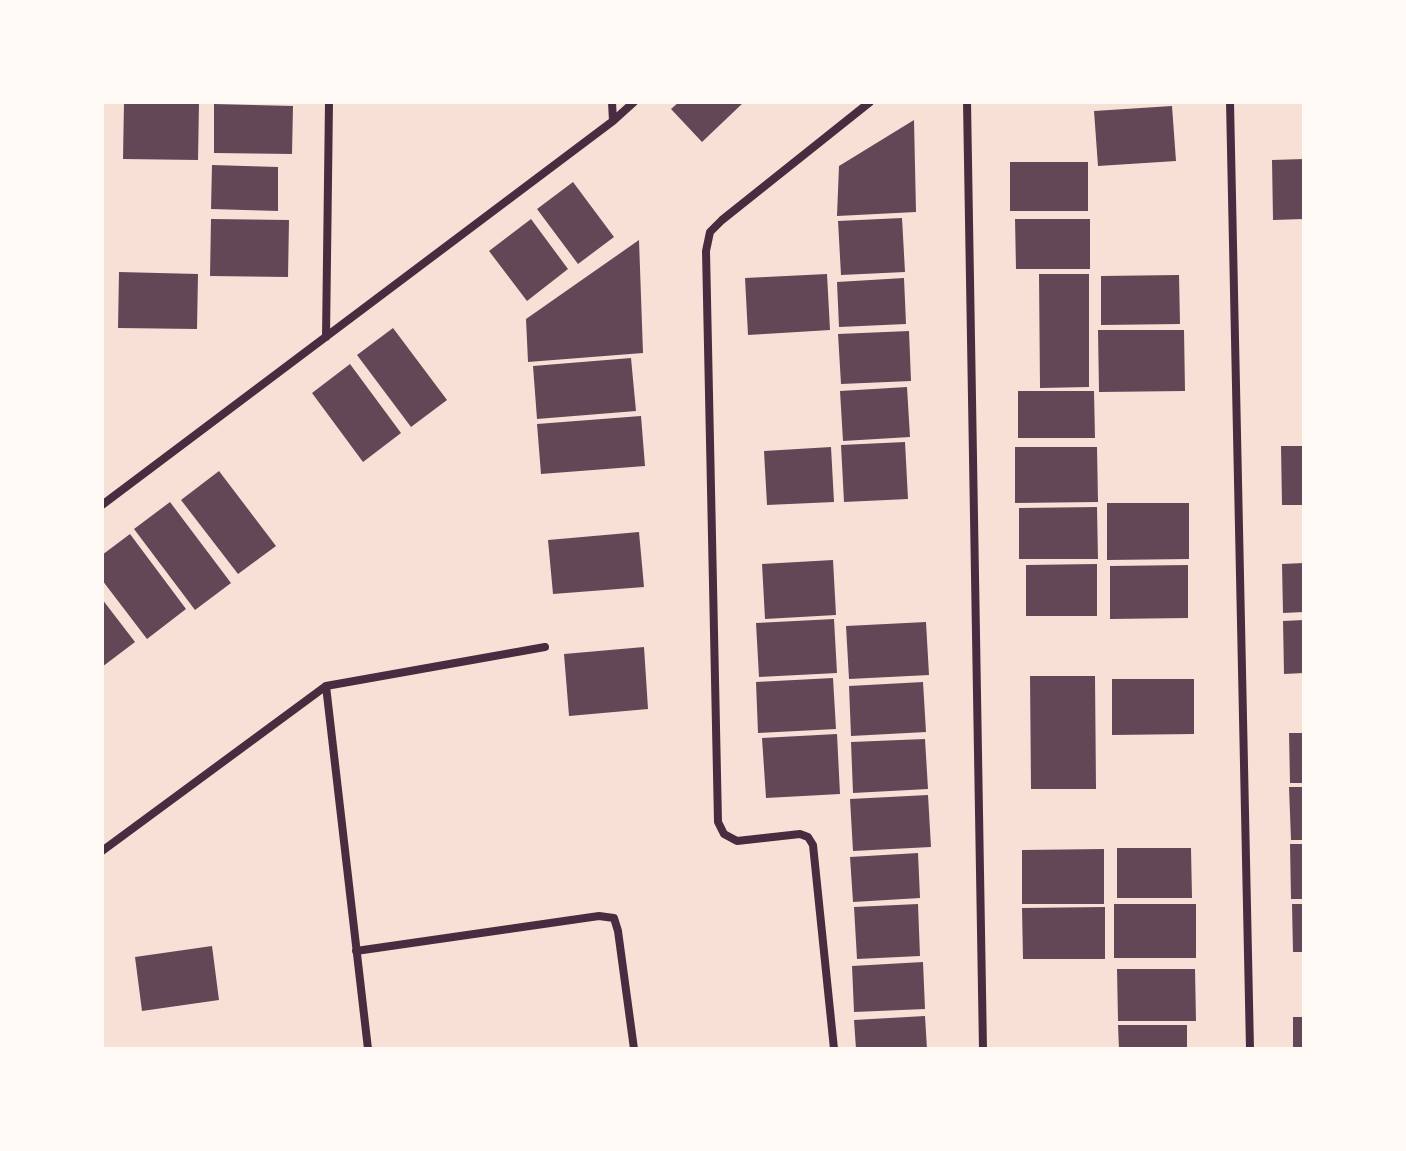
<!DOCTYPE html>
<html>
<head>
<meta charset="utf-8">
<style>
  body { margin:0 }
  #map { position:relative; width:1406px; height:1151px; overflow:hidden; background:#f7e1d7; font-family:Commissioner,sans-serif }
  canvas { display:block }
  .frame { position:absolute; inset:0; border:104px solid #fffaf5; pointer-events:none }
</style>
</head>
<body>
<div id="map">
<canvas width="1406" height="1151"></canvas>
<div class="frame"></div>
</div>
<script>
const ctx = document.querySelector('canvas').getContext('2d');
ctx.lineJoin = 'round';
function paint(path, color) { ctx.fillStyle = color; ctx.fill(path, 'evenodd'); }
const shape = rows => new Path2D(rows.map(r => 'M' + r).join(''));
function trace(path, color, width, dash) { ctx.strokeStyle = color; ctx.lineWidth = width; ctx.lineCap = dash ? 'butt' : 'round'; ctx.setLineDash(dash || []); ctx.stroke(path); }
paint(shape([
  [124,102,199,103,198,160,123,159],
  [679,102,744,102,702,142,671,109],
  [214,104,293,106,292,154,214,153],
  [1172,106,1176,161,1098,166,1094,111],
  [914,120,916,212,837,216,839,166],
  [1304,159,1304,219,1273,220,1272,160],
  [1010,162,1088,162,1088,211,1010,211],
  [212,165,278,167,278,211,211,209],
  [573,182,614,237,578,264,537,209],
  [902,218,905,272,841,275,838,221],
  [211,219,289,220,288,277,210,276],
  [531,219,568,269,527,301,489,251],
  [1015,219,1090,219,1090,269,1016,269],
  [639,240,643,353,528,362,526,319],
  [119,272,198,274,197,329,118,328],
  [827,274,830,330,748,335,745,278],
  [1039,274,1089,274,1089,387,1040,388],
  [1179,275,1180,324,1101,325,1101,276],
  [904,278,906,324,839,327,837,282],
  [393,328,447,400,411,427,357,355],
  [1098,330,1184,330,1185,391,1099,392],
  [909,331,911,381,841,384,838,334],
  [631,358,636,411,537,419,533,366],
  [350,364,401,433,363,462,312,393],
  [907,387,910,437,843,441,840,391],
  [1018,391,1094,391,1095,438,1018,438],
  [641,416,645,466,541,474,537,424],
  [905,442,908,499,844,502,841,445],
  [1281,446,1304,446,1304,505,1282,505],
  [831,447,834,502,767,505,764,451],
  [1015,447,1097,447,1098,502,1015,503],
  [219,471,276,546,238,574,181,500],
  [170,502,231,583,195,610,134,529],
  [1107,503,1189,503,1189,559,1107,560],
  [1097,507,1098,559,1019,559,1019,508],
  [639,532,644,587,553,594,548,540],
  [130,534,186,609,147,639,102,580,102,555],
  [833,560,836,615,765,619,762,564],
  [1304,563,1304,612,1283,613,1282,564],
  [1097,564,1097,616,1026,616,1026,565],
  [1188,565,1188,618,1110,619,1110,566],
  [102,599,135,642,102,667],
  [834,619,837,673,759,677,756,623],
  [1304,620,1304,673,1284,674,1283,621],
  [926,622,929,675,849,679,846,626],
  [644,647,648,709,569,716,564,654],
  [1030,676,1095,676,1096,789,1031,789],
  [833,678,836,729,758,733,756,682],
  [1112,679,1194,679,1194,734,1112,735],
  [923,682,926,732,851,736,849,686],
  [1289,733,1304,733,1304,783,1290,783],
  [837,734,840,794,766,798,762,738],
  [925,739,928,789,853,793,851,742],
  [1289,787,1304,787,1304,840,1291,840],
  [928,795,931,847,853,851,850,799],
  [1290,844,1304,844,1304,899,1291,899],
  [1117,848,1191,848,1192,898,1117,898],
  [1104,849,1104,904,1022,904,1022,850],
  [918,853,920,898,853,902,850,857],
  [918,904,920,956,857,959,854,907],
  [1114,904,1196,904,1196,958,1114,958],
  [1292,904,1304,904,1304,952,1293,952],
  [1105,907,1105,959,1023,959,1022,908],
  [212,946,219,1000,142,1011,135,957],
  [923,962,925,1009,854,1012,852,966],
  [1117,969,1195,969,1196,1021,1118,1021],
  [925,1016,927,1049,856,1049,854,1020],
  [1293,1017,1304,1017,1304,1049,1293,1049],
  [1118,1025,1187,1025,1187,1049,1119,1049]
]), '#644757');
trace(shape([
  [612,102,613,121],
  [967,102,983,1049],
  [1230,102,1250,1049],
  [326,337,329,102],
  [102,505,613,121,634,102],
  [326,686,368,1049],
  [102,851,326,686,545,647],
  [356,951,599,916,614,918,618,931,634,1049],
  [834,1049,813,845,808,837,800,834,737,841,724,834,718,822,706,251,710,232,722,220,870,102]
]), '#4a2c40', 8);
</script>
</body>
</html>
